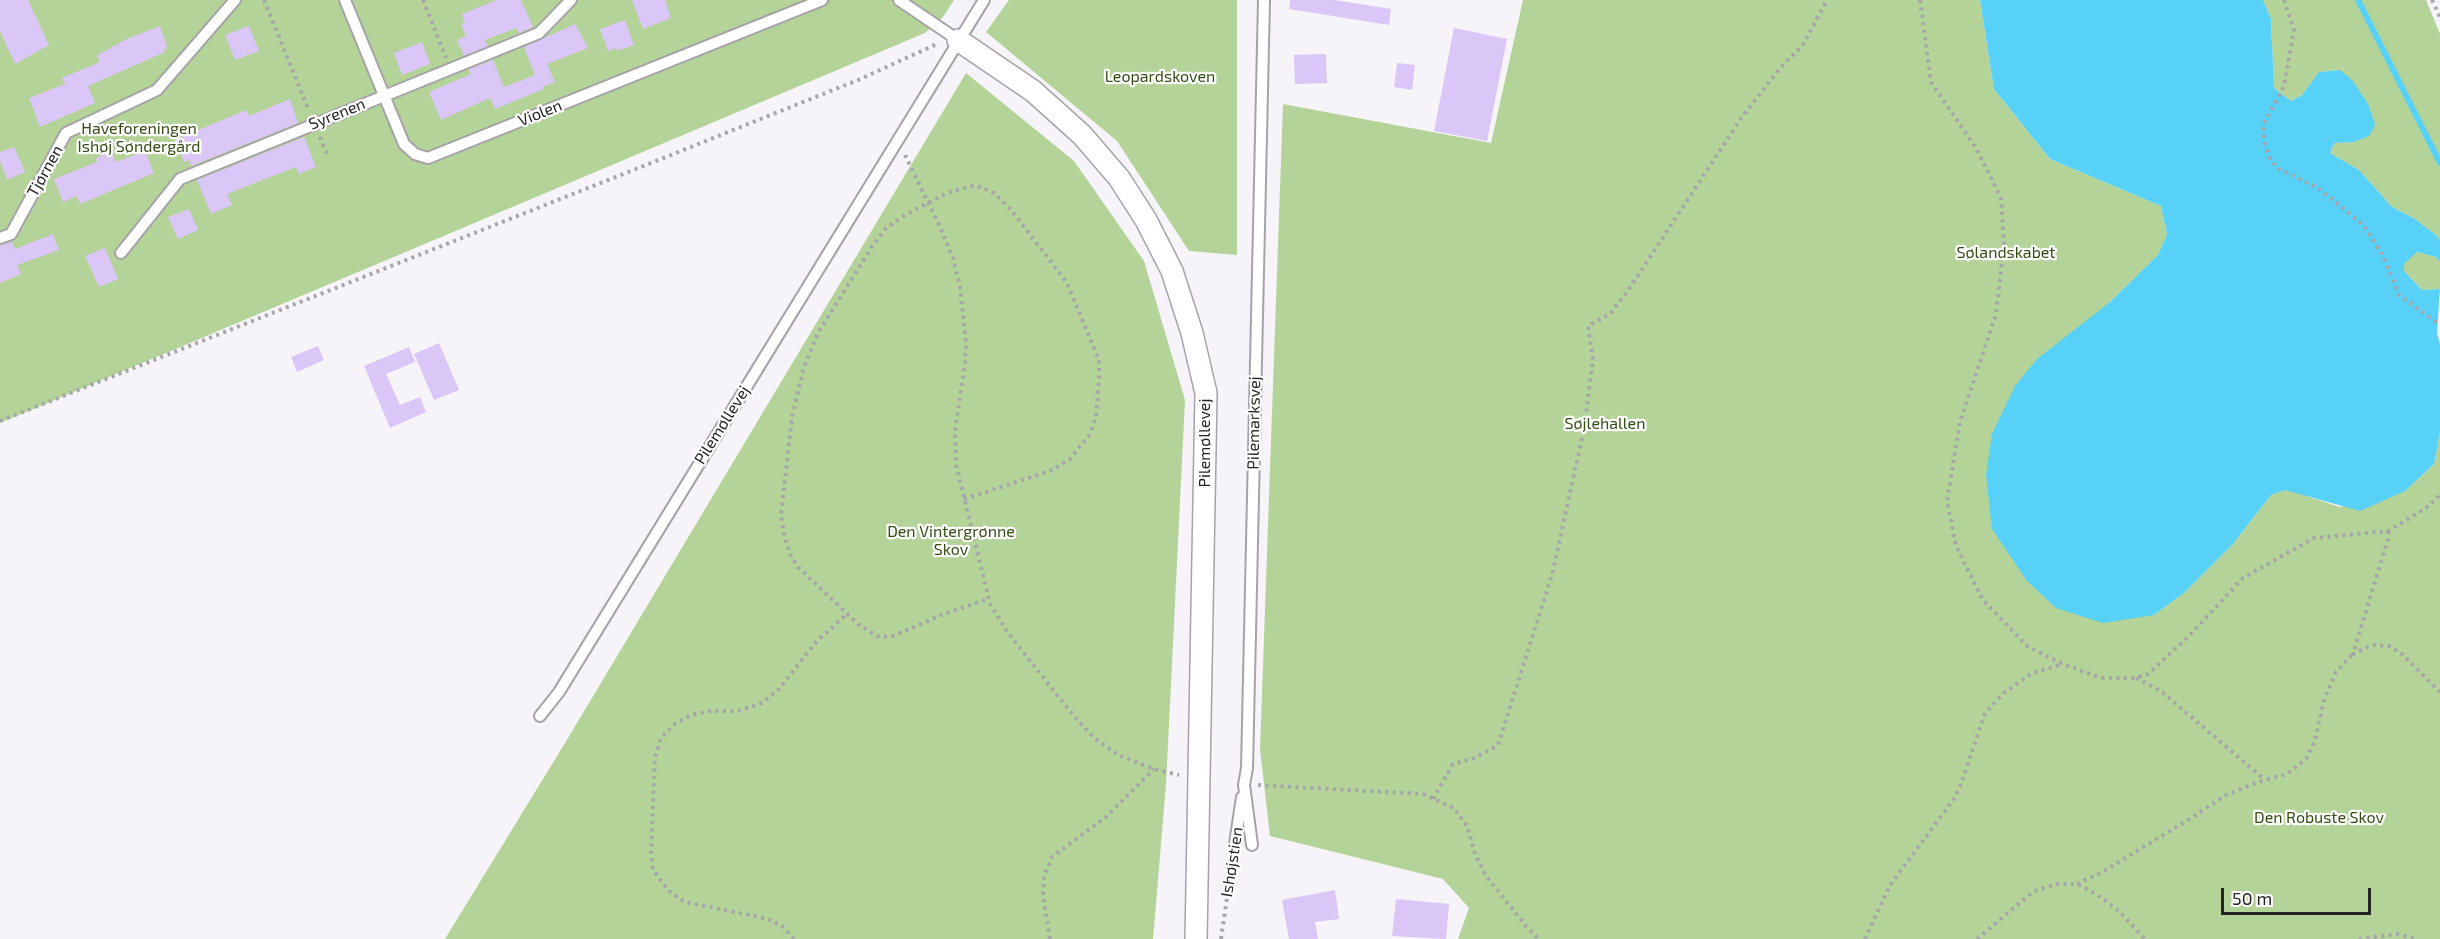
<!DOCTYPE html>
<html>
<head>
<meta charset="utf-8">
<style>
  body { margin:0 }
  #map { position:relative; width:2440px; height:939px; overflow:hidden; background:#f6f4f8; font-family:"Exo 2",sans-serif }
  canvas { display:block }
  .scale { position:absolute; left:2221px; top:888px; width:150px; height:27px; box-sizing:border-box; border:3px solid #242425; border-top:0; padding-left:8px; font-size:18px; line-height:21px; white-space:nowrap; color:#242425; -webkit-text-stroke:4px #fff; paint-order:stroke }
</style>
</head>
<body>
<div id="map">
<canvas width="2440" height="939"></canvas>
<div class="scale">50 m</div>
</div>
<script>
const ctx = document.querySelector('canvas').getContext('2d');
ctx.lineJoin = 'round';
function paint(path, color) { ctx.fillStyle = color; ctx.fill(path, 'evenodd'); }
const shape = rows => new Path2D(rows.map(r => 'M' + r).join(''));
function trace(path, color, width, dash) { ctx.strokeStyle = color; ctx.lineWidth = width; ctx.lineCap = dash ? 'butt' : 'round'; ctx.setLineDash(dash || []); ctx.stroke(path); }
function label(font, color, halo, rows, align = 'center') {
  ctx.font = font + ' "Exo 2",sans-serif'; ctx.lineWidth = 4.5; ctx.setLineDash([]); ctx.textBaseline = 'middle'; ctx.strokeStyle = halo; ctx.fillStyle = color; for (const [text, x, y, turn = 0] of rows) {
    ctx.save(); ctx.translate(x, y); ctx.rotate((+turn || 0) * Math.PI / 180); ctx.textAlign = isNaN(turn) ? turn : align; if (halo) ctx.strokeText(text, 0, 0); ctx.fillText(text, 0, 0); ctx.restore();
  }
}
paint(shape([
  [0,0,954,0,943,17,925,33,0,423],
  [1009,0,1237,0,1237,255,1189,251,1117,141,986,32],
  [1523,0,1980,0,1994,89,2050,159,2161,206,2167,234,2158,255,2110,302,2154,615,2185,592,2232,545,2271,495,2285,489,2340,507,2405,491,2434,464,2440,432,2440,939,1458,939,1469,908,1443,879,1270,836,1260,749,1283,104,1491,143],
  [2263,0,2426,0,2440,34,2440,241,2436,235,2415,219,2392,207,2359,170,2330,153,2334,143,2354,142,2340,70,2319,72,2302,95,2291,101,2274,88,2271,19],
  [966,73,1074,161,1144,261,1185,400,1166,785,1153,939,445,939,565,743],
  [2417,252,2436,257,2440,262,2440,289,2422,290,2404,271,2403,264]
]), '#b4d398');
paint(shape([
  [1980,0,2263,0,2271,19,2274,88,2291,101,2302,95,2319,72,2340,70,2352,80,2368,104,2375,125,2369,136,2354,142,2334,143,2330,153,2359,170,2392,207,2415,219,2436,235,2440,241,2440,262,2436,257,2417,252,2404,264,2404,271,2422,290,2440,289,2437,333,2440,344,2440,432,2434,464,2405,491,2360,511,2285,490,2271,495,2232,545,2185,592,2154,615,2103,623,2056,608,2027,581,1992,529,1986,475,1992,434,2015,386,2037,359,2110,302,2158,255,2167,234,2161,206,2050,159,1994,89]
]), '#57d1f7');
trace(shape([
  [2358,0,2440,163]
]), '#57d1f7', 6);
paint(shape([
  [0,0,28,0,49,45,15,64,0,31],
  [497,0,521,0,533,27,519,33,516,28,485,40,488,46,464,56,457,40,466,36,461,24,465,23,462,14],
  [632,0,665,0,671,18,643,29],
  [1290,0,1334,0,1391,9,1389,25,1289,9],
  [625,20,634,45,617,51,616,48,608,51,600,29],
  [575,24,588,48,547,64,555,82,543,87,544,89,495,109,490,98,441,120,429,92,471,74,469,69,493,60,504,87,535,75,524,47],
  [160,26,167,48,164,49,165,52,88,86,95,103,40,127,29,98,65,84,62,78,100,62,97,55,127,39],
  [249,26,259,51,235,60,225,35],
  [1454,28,1507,39,1487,141,1434,131],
  [422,42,430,64,402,75,394,53],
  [1326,54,1327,83,1295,84,1294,55],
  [1397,63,1415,65,1412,90,1394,87],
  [290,99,298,123,191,166,189,160,184,162,175,140,246,110,249,116],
  [304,137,316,167,299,174,296,167,227,194,232,205,211,214,197,180],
  [14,147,25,172,7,180,0,161,0,152],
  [145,151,154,173,80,204,77,196,63,202,54,179,97,162,96,158,111,152,116,162],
  [189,209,198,230,178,239,168,217],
  [53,234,59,250,17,265,21,274,0,283,0,245,12,242,15,249],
  [105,248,118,279,99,287,85,256],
  [439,343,459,390,434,400,414,354],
  [318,346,324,360,297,372,291,357],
  [409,347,415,362,386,374,400,405,420,397,426,412,390,428,364,366],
  [1335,890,1339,919,1315,922,1318,939,1289,939,1282,900],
  [1396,899,1449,904,1446,939,1392,936]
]), '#dbc6f8');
const service = shape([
  [345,0,404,144,415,154,428,158,822,0],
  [899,0,958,40],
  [0,238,11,234,66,133,157,90,235,0],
  [121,253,180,179,539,33,571,0],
  [540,716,559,692,984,0],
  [1235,844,1242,797],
  [1252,845,1244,785,1247,768,1264,0]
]);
const minor = shape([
  [958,40,1033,91,1082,135,1119,178,1146,220,1172,271,1192,333,1206,393,1196,939]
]);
trace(service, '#a5a3a7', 14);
trace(minor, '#a5a3a7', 24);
trace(shape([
  [264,0,309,111],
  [423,0,446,58],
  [1920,0,1931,82,1976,148,2001,198,2004,244,1996,314,1960,422,1947,501,1956,546,1983,600,2027,646,2063,664,2101,678,2135,678,2148,674,2187,638,2243,578,2314,538,2388,531,2426,508,2440,495],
  [2284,0,2294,30,2284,86,2264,123,2264,141,2271,161,2279,169,2318,188,2363,225,2382,254,2399,295,2440,325],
  [2432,0,2440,17],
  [320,137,328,157],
  [905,155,940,227,953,258,960,287,966,342,965,363,955,431,956,464,990,604,1008,633,1074,716,1094,738,1118,755,1154,769,1179,775],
  [0,421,641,167,858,80,937,44],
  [964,499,1053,470,1070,459,1090,434,1096,417,1099,380,1099,360,1067,283,1012,211,994,193,981,187,970,186,947,193,905,215,886,228,873,245,818,333,804,367,792,417,781,515,785,539,791,556,798,567,858,624,877,636,889,637,903,632,941,615,988,599],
  [2388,531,2388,539,2353,654,2372,645,2389,646,2402,654,2440,692],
  [2136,678,2161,691,2265,780],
  [1258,785,1423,794,1454,808,1467,826,1475,854,1486,876,1526,926,1539,939],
  [1433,799,1453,764,1475,758,1498,745,1552,575,1584,429,1593,360,1588,326,1610,314,1627,292,1742,117,1781,67,1803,45,1827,0],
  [2077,884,2104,871,2188,820,2226,795,2258,782,2287,774,2306,759,2315,741,2324,700,2336,672,2353,654],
  [794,939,782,926,768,919,685,902,671,893,661,881,653,869,651,853,655,757,661,738,675,724,691,715,709,711,738,711,762,703,779,689,816,642,847,614],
  [1050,939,1043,896,1044,876,1052,857,1106,817,1154,769],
  [1221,939,1233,857],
  [1865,939,1890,885,1954,799,1962,781,1985,713,2004,693,2032,673,2063,664],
  [1977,939,2034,891,2058,884,2077,884,2096,894,2119,911,2145,939],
  [2359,939,2397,934,2417,939]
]), '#a6a5a8', 4, [3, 4.5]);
trace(service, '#fff', 10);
trace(minor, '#fff', 21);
label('16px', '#344d13', '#fff', [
  ["Leopardskoven",1160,77],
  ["Haveforeningen",139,129],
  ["Ishøj Søndergård",139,147],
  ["Sølandskabet",2006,253],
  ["Søjlehallen",1605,424],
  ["Den Vintergrønne",951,532],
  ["Skov",951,550],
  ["Den Robuste Skov",2319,818]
]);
label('16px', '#242425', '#fff', [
  ["Violen",540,113,-22],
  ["Syrenen",337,114,-22],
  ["Tjørnen",45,171,-61],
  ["Pilemarksvej",1254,423,-89],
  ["Pilemøllevej",722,425,-58],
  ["Pilemøllevej",1205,443,-90],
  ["Ishøjstien",1232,862,-81]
]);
</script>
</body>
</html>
